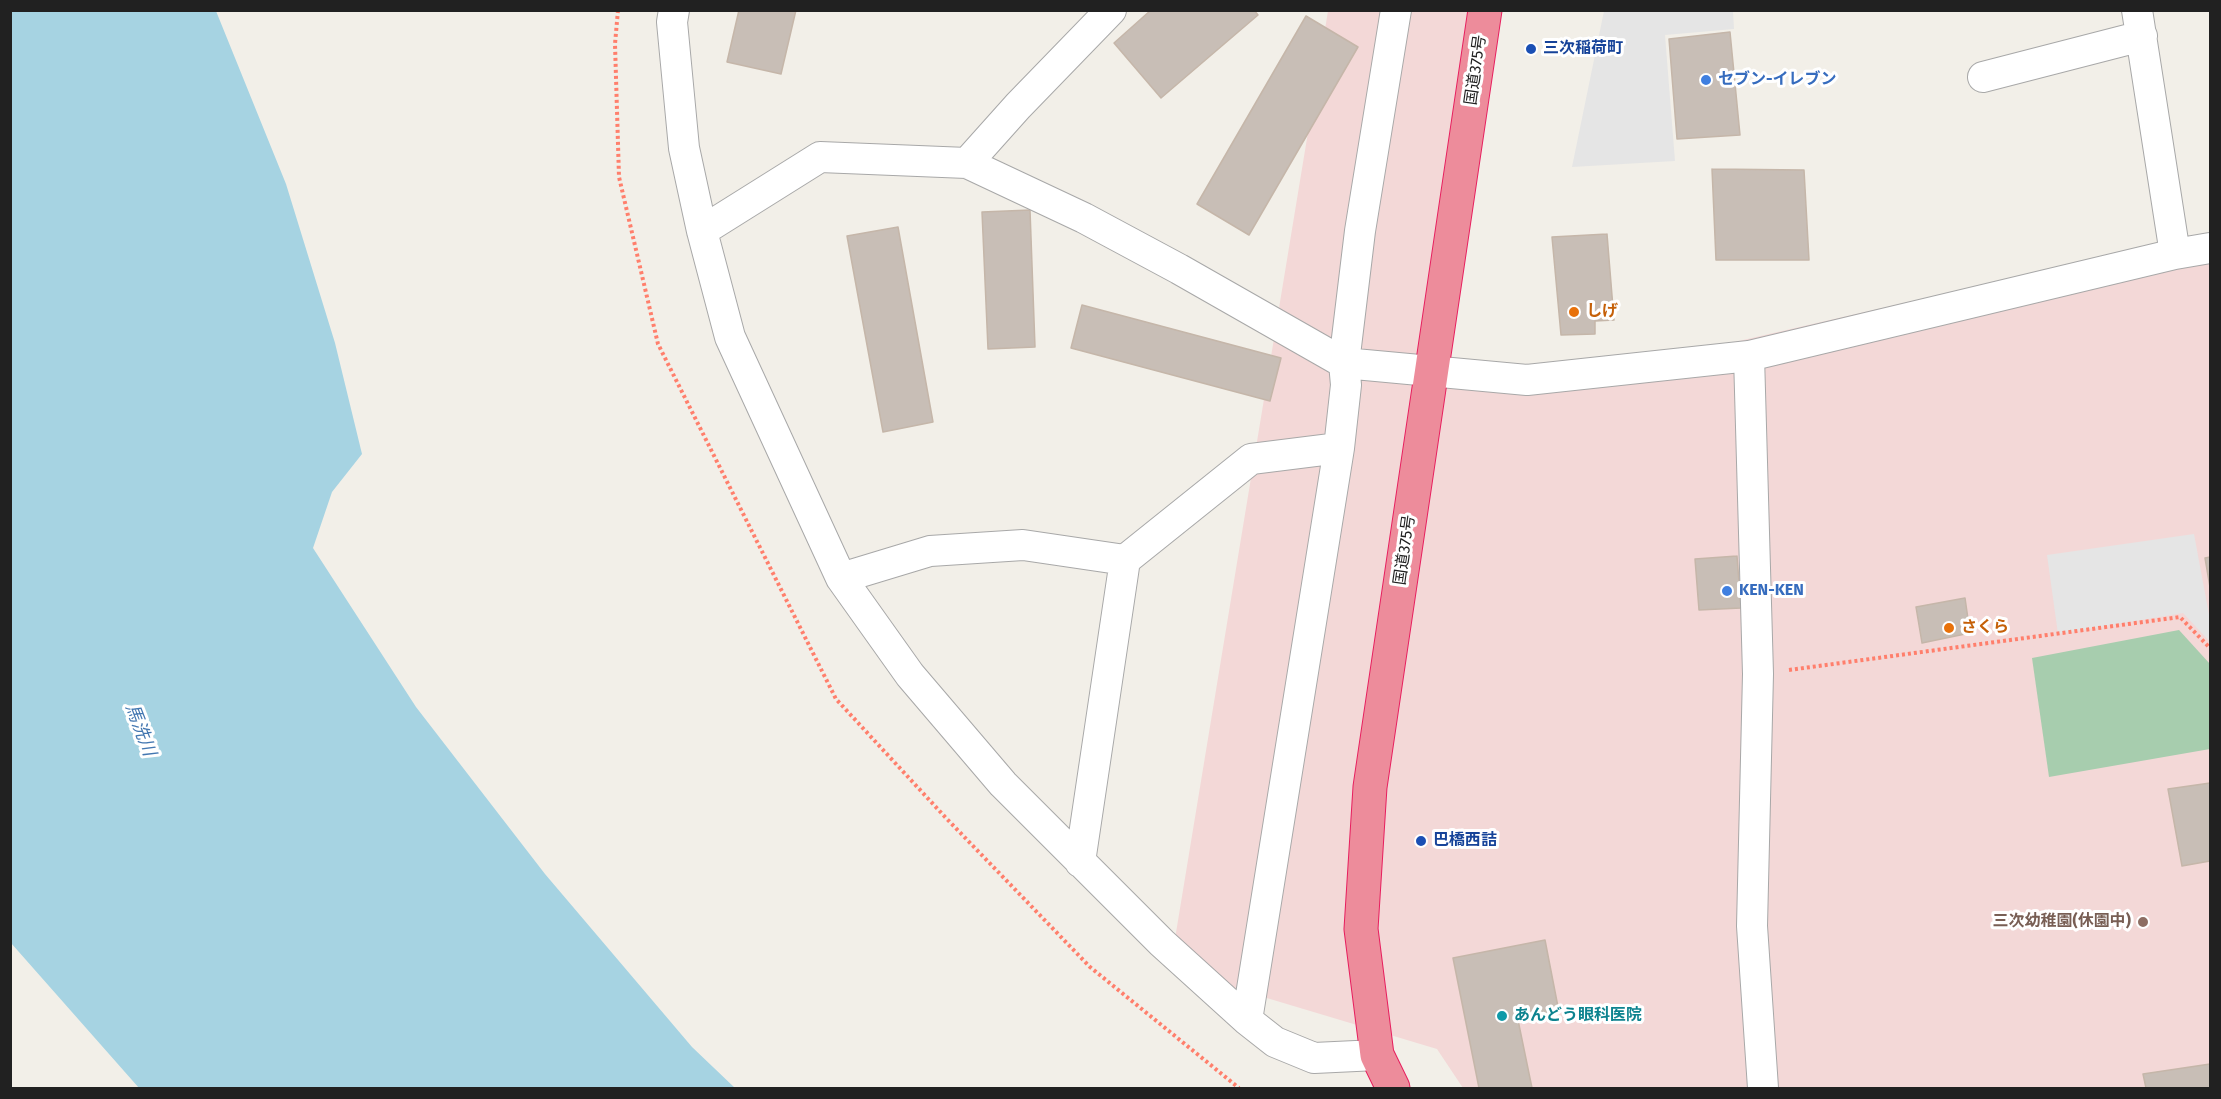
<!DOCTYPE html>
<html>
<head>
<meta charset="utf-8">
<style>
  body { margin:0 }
  #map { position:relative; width:2221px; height:1099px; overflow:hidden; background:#f2efe8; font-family:"Fira Sans",sans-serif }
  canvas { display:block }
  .frame { position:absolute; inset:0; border:12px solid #212121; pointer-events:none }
</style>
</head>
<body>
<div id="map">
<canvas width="2221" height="1099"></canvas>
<div class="frame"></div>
</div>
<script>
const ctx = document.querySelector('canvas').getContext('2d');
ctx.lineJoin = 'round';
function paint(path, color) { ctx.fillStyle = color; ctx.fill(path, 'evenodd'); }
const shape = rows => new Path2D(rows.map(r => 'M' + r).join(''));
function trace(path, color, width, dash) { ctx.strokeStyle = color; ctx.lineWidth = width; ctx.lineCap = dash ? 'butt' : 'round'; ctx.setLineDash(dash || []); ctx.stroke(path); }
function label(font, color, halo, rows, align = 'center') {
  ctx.font = font + ' "Fira Sans","Noto Sans JP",sans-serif'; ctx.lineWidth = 6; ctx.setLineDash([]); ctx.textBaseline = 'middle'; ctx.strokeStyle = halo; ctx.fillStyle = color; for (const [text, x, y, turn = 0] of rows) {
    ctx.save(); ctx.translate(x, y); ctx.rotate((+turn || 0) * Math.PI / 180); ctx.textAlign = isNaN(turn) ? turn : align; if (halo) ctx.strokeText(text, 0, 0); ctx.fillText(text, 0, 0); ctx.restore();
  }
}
paint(shape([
  [1328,11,1488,11,1433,373,1639,364,1969,288,2210,243,2210,1088,1463,1088,1437,1049,1170,969]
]), '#f3d8d7');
paint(shape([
  [2179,630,2210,664,2210,749,2049,777,2032,658]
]), '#a7cdae');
paint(shape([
  [1604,11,1733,11,1734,29,1665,35,1675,161,1572,167],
  [2194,534,2210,620,2210,642,2183,613,2058,634,2047,555]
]), '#e5e5e5');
paint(shape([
  [10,11,216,11,286,184,335,343,362,454,332,492,313,548,416,707,545,874,692,1047,735,1088,139,1088,11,943]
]), '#a6d3e2');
const building = shape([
  [739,10,796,10,781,74,727,62,739,10],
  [1151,10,1254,10,1258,15,1161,98,1114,43,1151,10],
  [1306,16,1358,47,1249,235,1197,204,1306,16],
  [1730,32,1740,135,1677,139,1669,39,1730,32],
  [1712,169,1804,170,1809,260,1716,260,1712,169],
  [1030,210,1035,347,988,349,982,212,1030,210],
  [898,227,933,422,883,432,847,236,898,227],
  [1607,234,1614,320,1595,321,1595,334,1561,335,1552,237,1607,234],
  [1082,305,1281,358,1270,401,1071,348,1082,305],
  [1737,556,1741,608,1699,610,1695,559,1737,556],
  [2210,557,2210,587,2205,558,2210,557],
  [1965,598,1970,633,1922,643,1916,607,1965,598],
  [2210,783,2210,861,2182,866,2168,789,2210,783],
  [1545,940,1559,1012,1518,1020,1532,1088,1479,1088,1453,958,1545,940],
  [2210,1064,2210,1088,2146,1088,2143,1074,2210,1064]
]);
paint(building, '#c8beb6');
trace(building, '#c5b6a9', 1.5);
const street = shape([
  [674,10,672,22,684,148,702,231,730,337,841,578,910,675,1003,784,1162,943,1247,1020,1275,1042,1314,1058,1377,1055],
  [2137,10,2175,254],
  [1983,77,2142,36],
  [967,163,1018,106,1111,10],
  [702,231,820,157,967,163,1084,218,1179,269,1344,363,1527,380,1749,356,2175,254,2210,248],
  [1749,356,1758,674,1752,926,1763,1088],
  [841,578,930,551,1023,545,1125,560],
  [1080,862,1125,560,1251,459,1339,448],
  [1247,1020,1339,448,1346,385,1344,363,1360,231,1396,10]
]);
const highway = shape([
  [1393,1088,1377,1055,1361,929,1370,787,1485,10]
]);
trace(street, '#a8a8a8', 32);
trace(highway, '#e71e5e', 35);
trace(shape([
  [618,10,615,44,619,177,658,344,836,699,946,818,1090,967,1239,1088],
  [1789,670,2180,617,2210,648]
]), '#ff7f6c', 4, [3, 3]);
trace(street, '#fff', 30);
trace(highway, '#ed8c9b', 33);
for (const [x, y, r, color] of [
  [1531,49,6,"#1a4fb4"],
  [1706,80,6,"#3f7fe0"],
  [1574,312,6,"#e8710a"],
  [1727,591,6,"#3f7fe0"],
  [1949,628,6,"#e8710a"],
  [1421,841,6,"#1a4fb4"],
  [2143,922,6,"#8d6e63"],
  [1502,1016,6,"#0f9aa8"]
]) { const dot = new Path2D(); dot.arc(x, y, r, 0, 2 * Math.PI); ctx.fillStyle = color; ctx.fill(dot); trace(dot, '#fff', 2); }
label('bold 16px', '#164399', '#fff', [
  ["三次稲荷町",1543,49],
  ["巴橋西詰",1433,841]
], 'left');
label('16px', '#212121', '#fff', [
  ["国道375号",1476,70,-82],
  ["国道375号",1405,550,-82]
]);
label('bold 16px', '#366cbe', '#fff', [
  ["セブン-イレブン",1718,80],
  ["KEN-KEN",1739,591]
], 'left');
label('bold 16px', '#c56008', '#fff', [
  ["しげ",1586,312],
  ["さくら",1961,628]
], 'left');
label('bold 16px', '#785e54', '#fff', [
  ["三次幼稚園(休園中)",2131,922]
], 'right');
label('bold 16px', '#0d838f', '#fff', [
  ["あんどう眼科医院",1514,1016]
], 'left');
label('italic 18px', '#4377b1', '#fff', [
  ["馬洗川",140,730,69]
]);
</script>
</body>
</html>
